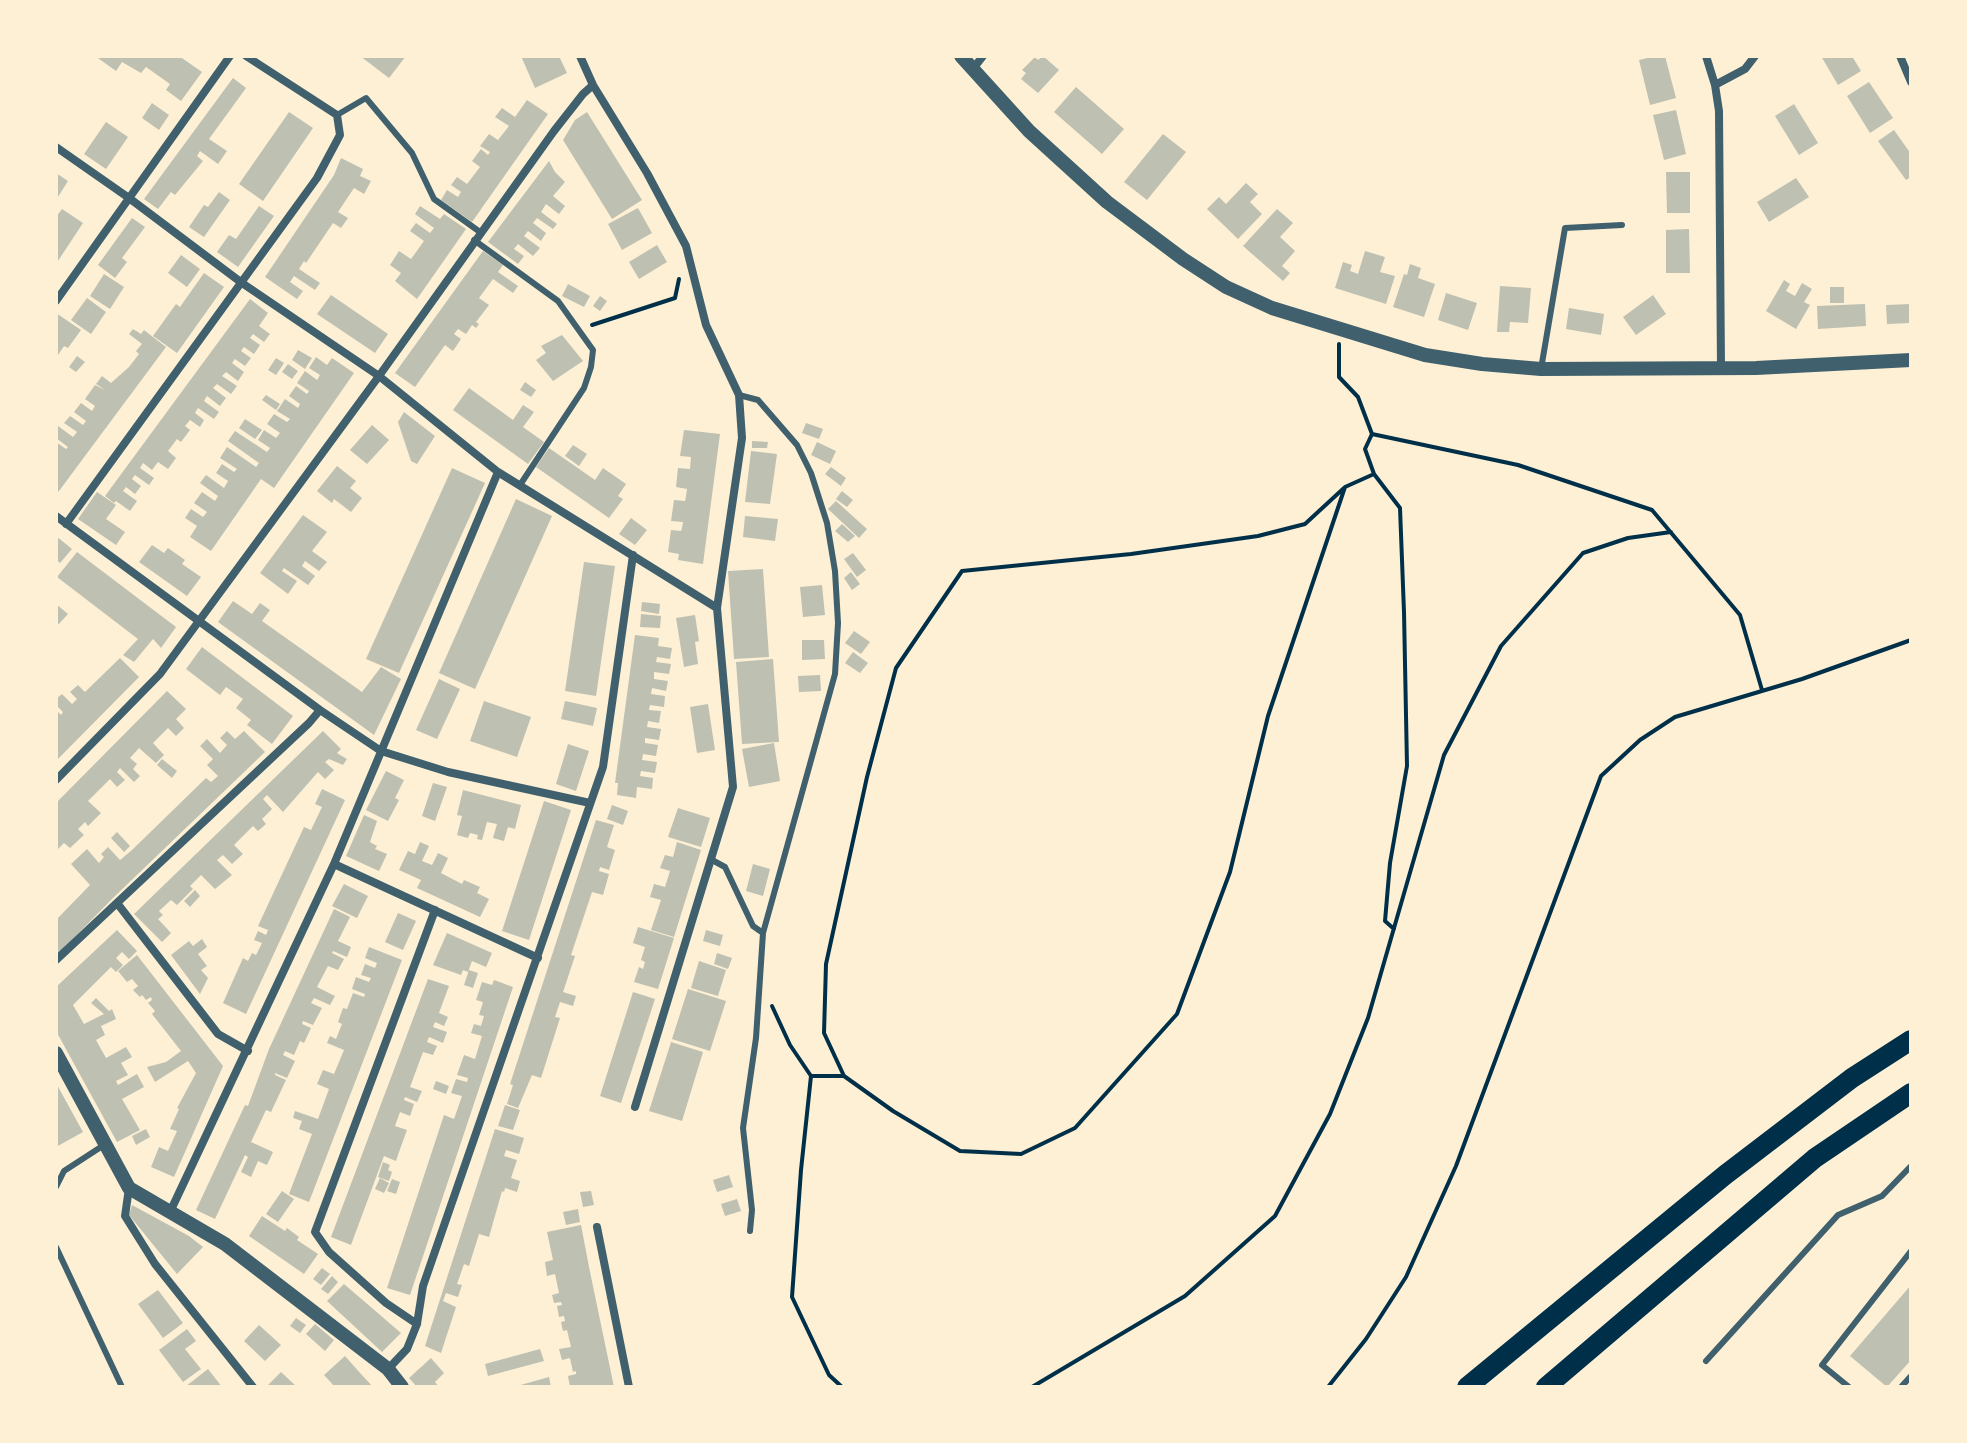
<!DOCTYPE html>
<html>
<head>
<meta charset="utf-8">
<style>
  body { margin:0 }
  #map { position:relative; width:1967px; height:1443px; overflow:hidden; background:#fdf0d5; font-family:Karla,sans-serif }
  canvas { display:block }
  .frame { position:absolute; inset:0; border:58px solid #fdf0d5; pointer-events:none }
</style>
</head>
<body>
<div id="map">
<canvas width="1967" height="1443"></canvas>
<div class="frame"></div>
</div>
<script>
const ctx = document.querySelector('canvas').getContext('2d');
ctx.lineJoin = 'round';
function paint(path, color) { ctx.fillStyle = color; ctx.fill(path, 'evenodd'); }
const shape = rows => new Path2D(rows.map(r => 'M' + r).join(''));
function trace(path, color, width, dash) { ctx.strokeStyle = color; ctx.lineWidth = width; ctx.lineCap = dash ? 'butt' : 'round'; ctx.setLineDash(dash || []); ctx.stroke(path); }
paint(shape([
  [95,56,179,56,202,72,181,101,166,90,170,84,146,67,141,73,122,62,116,71],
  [360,56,406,56,389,78],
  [521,56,559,56,567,73,535,88],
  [1043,56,1059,70,1038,93,1021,79,1026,73,1022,70,1035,57,1038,60],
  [1656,56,1665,56,1676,98,1650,105,1639,60],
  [1821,56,1852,56,1861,71,1838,85],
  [233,78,246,88,209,139,227,151,218,164,200,151,197,156,203,161,175,195,171,192,158,209,144,199],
  [1869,82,1893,118,1870,133,1847,96],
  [1076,87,1124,129,1102,154,1054,112],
  [527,100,548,114,472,222,441,200,447,190,458,197,461,192,451,185,457,177,467,184,480,167,472,161,481,149,488,155,490,152,480,146,489,134,498,140,509,126,495,117,502,108,515,117],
  [152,103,169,115,159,130,142,118],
  [1794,104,1818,143,1799,155,1775,116],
  [1676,110,1686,154,1664,160,1653,115],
  [289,112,313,128,263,201,239,184],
  [587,112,642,200,612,219,563,140,575,120],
  [106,122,128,137,106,169,84,154],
  [1894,130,1911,154,1911,177,1906,180,1878,141],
  [1163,134,1186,152,1147,200,1124,182],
  [341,158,363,169,360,176,371,181,364,194,354,188,338,212,348,218,341,228,333,223,306,263,304,261,299,269,320,283,315,290,294,276,290,282,303,291,297,299,265,277,334,175],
  [549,161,555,172,565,182,553,196,565,206,559,214,546,204,541,212,557,224,553,229,537,218,533,223,546,233,541,241,528,231,524,236,540,248,533,256,518,244,514,249,524,256,518,264,488,242],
  [1666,172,1690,172,1690,213,1667,213],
  [56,173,68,181,56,200],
  [1796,178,1809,197,1769,222,1757,202],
  [1246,183,1258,194,1250,202,1262,214,1238,239,1207,209,1219,197,1226,204],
  [219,192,230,200,204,237,189,227,204,205,208,207],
  [259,206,274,216,238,267,217,252,229,235,236,239],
  [420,206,440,219,444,214,466,229,417,299,395,281,401,273,390,265,399,251,411,259,424,241,410,231,416,223,430,233,434,228,415,214],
  [638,208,652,233,622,250,608,224],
  [62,209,83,223,56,264,56,217],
  [1277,209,1293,223,1280,237,1295,251,1282,266,1290,273,1283,281,1243,246],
  [132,218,145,227,122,258,127,262,115,278,98,265],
  [1689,229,1690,273,1666,273,1666,230],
  [657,245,667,262,639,279,629,262],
  [483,251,503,265,498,272,518,286,513,293,493,279,479,298,489,305,476,322,479,324,476,328,472,325,466,334,458,329,454,334,461,339,453,351,445,345,415,387,395,373],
  [1365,251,1385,257,1380,272,1395,276,1386,304,1335,288,1343,262,1352,265,1350,271,1358,274],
  [181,255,200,269,187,287,168,273],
  [1410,264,1421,268,1418,278,1435,284,1424,317,1393,307,1404,274,1407,275],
  [204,273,224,287,177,353,153,336,176,304,180,307],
  [104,274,124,287,110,309,90,296],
  [1784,280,1790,284,1786,291,1795,296,1802,283,1812,289,1804,302,1810,305,1796,329,1766,311],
  [568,284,590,296,584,307,562,296],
  [1500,286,1531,288,1528,323,1510,322,1509,332,1497,332],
  [1830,287,1844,287,1844,303,1830,303],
  [1446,293,1477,303,1468,330,1438,320],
  [331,295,388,334,375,353,317,314],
  [1653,295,1666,314,1636,335,1623,317],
  [600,296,607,301,600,311,593,306],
  [87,298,106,312,91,334,71,320],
  [250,299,268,313,259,326,270,334,264,342,253,334,250,338,260,345,254,354,244,347,241,351,251,358,245,366,235,359,232,363,244,372,238,381,226,372,222,376,237,386,231,394,217,384,213,388,226,398,220,406,207,396,204,401,219,412,214,419,198,408,195,413,204,420,200,427,190,420,185,426,190,430,181,442,177,439,168,451,176,458,168,469,158,462,152,470,143,463,140,468,154,478,149,485,135,475,132,479,141,486,135,494,126,487,123,491,137,501,130,511,116,501,114,503,105,496],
  [1865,304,1866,326,1818,329,1817,306],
  [1911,304,1911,323,1887,324,1886,305],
  [1569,308,1604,314,1601,335,1566,329],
  [56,313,81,330,68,348,64,346,56,358],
  [133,329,141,334,144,330,166,347,56,495,56,442,66,449,68,447,56,438,56,429,58,426,73,437,77,432,64,423,70,416,83,425,86,421,74,412,81,403,92,411,95,406,85,399,95,385,105,390,96,384,102,376,111,383,129,367,139,354,136,351,142,344,129,334],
  [562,335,583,361,553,381,536,360,546,353,541,346],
  [298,350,312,358,305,369,292,360],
  [77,356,85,362,76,372,69,367],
  [316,357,327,365,332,358,354,373,274,488,261,479,211,551,190,537,197,526,185,518,191,509,203,517,207,512,194,503,202,492,215,501,218,496,200,483,206,475,224,488,228,481,216,473,222,464,234,472,237,469,220,458,227,447,256,467,259,463,228,441,235,431,267,452,270,448,258,440,264,430,276,438,280,433,267,424,274,414,287,422,290,419,277,411,285,399,298,408,300,404,289,396,296,386,307,394,309,391,297,383,305,371,317,380,320,375,309,368],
  [276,358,284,363,276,375,268,370],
  [288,364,298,371,292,379,282,372],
  [525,382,536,390,531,397,520,390],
  [469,388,513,420,523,405,534,412,523,427,544,442,528,464,453,410],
  [266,395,280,404,276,410,262,400],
  [404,412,435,436,417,464,411,461,398,422],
  [245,419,262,430,255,439,239,428],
  [806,423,823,429,819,439,802,433],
  [372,425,389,440,367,464,350,450],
  [684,430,720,434,703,564,678,560,679,554,668,552,671,530,681,531,682,528,683,522,671,521,674,500,685,501,686,496,687,489,676,487,678,468,690,469,691,457,680,456],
  [752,441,768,442,767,448,752,448],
  [817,442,836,451,830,464,811,455],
  [573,445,587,454,579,466,565,456],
  [549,448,595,480,603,468,626,484,618,496,623,499,609,518,536,467],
  [751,451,777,454,770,504,745,502],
  [337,466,356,481,350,488,362,498,351,512,334,499,332,503,317,491],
  [831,467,846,478,841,486,825,474],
  [452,468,485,483,399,673,366,659],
  [842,491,853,500,847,507,836,499],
  [97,492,116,505,106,519,125,532,116,545,78,519],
  [516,499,552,516,475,689,439,673],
  [836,501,867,529,859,538,828,509],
  [303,515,327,532,312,551,327,562,319,571,305,561,302,566,315,576,308,585,284,568,282,571,297,581,288,594,260,573],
  [745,516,778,519,775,541,743,537],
  [631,518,647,530,635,545,619,534],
  [842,524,855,536,848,542,835,531],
  [56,536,72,549,60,563,56,560],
  [152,545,164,553,168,548,185,560,182,564,201,577,187,596,139,562],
  [77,552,176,627,161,648,153,639,134,662,123,655,138,639,57,577],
  [853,553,866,570,857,577,844,559],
  [584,562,615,566,596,696,565,691],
  [763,569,769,657,734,659,728,571],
  [851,572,860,584,852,590,844,578],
  [822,585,825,615,803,617,800,587],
  [233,601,252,614,260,603,270,610,262,621,362,692,381,667,401,679,374,735,218,622],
  [642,602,660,604,659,614,641,611],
  [56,604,68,614,56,627],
  [641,614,661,616,660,628,640,627],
  [695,615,699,641,695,642,698,664,684,667,676,618],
  [854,631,870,642,861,654,845,643],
  [635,635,659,638,658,646,672,648,670,659,657,657,656,662,671,664,669,674,654,672,654,679,668,681,666,691,652,688,651,694,665,696,664,707,650,705,649,710,661,711,659,723,648,721,647,727,661,729,659,740,645,738,645,743,658,745,656,756,643,754,642,760,657,762,655,773,641,771,640,776,653,778,652,789,637,787,636,798,617,795,618,783,615,783],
  [802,640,824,640,825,659,802,660],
  [202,647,293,716,272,744,247,725,251,720,236,708,243,699,226,687,220,695,186,669],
  [853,652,868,663,860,673,845,663],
  [120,658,139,677,56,761,56,710,61,715,63,712,56,705,56,699,62,694,72,704,77,699,70,692,78,685,85,692],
  [773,659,779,742,742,744,736,662],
  [820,675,821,691,799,692,798,676],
  [439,679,460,689,437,739,416,730],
  [167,691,186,709,176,719,184,728,176,736,168,728,153,743,164,755,156,763,139,748,130,758,137,764,133,769,140,776,134,782,120,768,117,772,125,780,117,787,110,779,88,801,101,813,88,826,85,822,78,829,84,835,70,848,64,843,56,851,56,803],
  [484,701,531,717,517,757,470,741],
  [565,701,597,708,593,726,561,719],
  [708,704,715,750,697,753,690,707],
  [227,731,235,739,244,731,265,752,113,898,56,956,56,920,90,885,71,864,87,849,99,863,104,857,101,854,108,847,120,860,132,850,206,778,211,782,218,776,207,765,213,759,200,746,207,739,220,753,227,745,220,738],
  [323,731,341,749,337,753,347,759,343,765,329,759,325,762,334,770,325,779,318,772,283,812,267,795,263,799,272,809,262,819,266,824,258,831,253,826,234,845,243,854,232,864,223,855,217,860,232,875,215,889,201,875,190,886,193,889,177,905,171,900,159,911,163,915,158,919,171,933,162,942,134,914],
  [774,743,780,781,749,787,742,749],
  [568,744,589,751,576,791,556,784],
  [162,759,177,771,172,778,157,765],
  [386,771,404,780,395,798,399,800,388,821,366,810],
  [433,783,447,787,435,821,422,816],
  [322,789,345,800,246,1014,223,1003,243,958,248,961,252,953,256,955,262,943,254,940,258,931,266,935,268,930,258,926,304,827,311,830,322,807,315,804],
  [463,790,521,805,515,829,508,827,504,841,493,838,497,824,487,822,482,840,477,839,478,835,470,833,468,838,457,835,462,816,457,815],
  [544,801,571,810,529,940,502,931],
  [612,805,628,811,623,825,607,819],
  [678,808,710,818,701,847,668,837],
  [364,815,377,821,370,842,377,846,375,849,387,854,379,871,346,856],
  [596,820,614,825,607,847,615,850,609,870,600,867,599,871,609,874,603,895,592,892,571,955,575,956,563,992,576,996,573,1006,560,1002,555,1017,560,1018,541,1078,532,1075,518,1108,507,1104,513,1085,510,1084],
  [117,832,130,846,124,852,111,838],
  [420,842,429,846,422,861,432,865,438,853,448,858,441,873,462,884,464,880,480,887,477,893,489,899,480,917,417,888,421,880,399,870,408,851,415,854],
  [677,842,701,850,674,937,651,930,661,900,650,897,654,884,665,887,670,871,660,868,665,855,673,857],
  [753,864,770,869,763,896,746,891],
  [344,884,368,896,357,918,332,906],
  [195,890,200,896,190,907,184,901],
  [334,909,350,917,338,941,351,947,347,957,333,951,332,953,344,959,338,970,328,966,317,987,335,996,330,1005,314,998,311,1003,322,1008,313,1025,303,1021,302,1024,311,1028,304,1043,300,1041,294,1055,285,1051,283,1055,295,1061,287,1078,275,1073,275,1075,286,1080,271,1112,266,1110,251,1142,273,1152,267,1165,258,1161,251,1177,241,1172,248,1157,245,1155,215,1219,196,1210,245,1105,248,1106,269,1049],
  [398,913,416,921,403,950,385,942],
  [638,927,674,938,658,989,634,982,639,967,643,969,645,962,641,960,645,947,633,943],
  [117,930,137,951,129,959,122,952,116,958,123,965,116,972,111,967,73,1005,84,1024,104,1014,91,1003,96,998,109,1011,112,1009,116,1019,101,1026,105,1035,96,1040,106,1058,126,1047,132,1057,121,1063,128,1075,116,1081,118,1085,137,1074,144,1087,122,1099,140,1130,117,1142,56,1031,56,987],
  [706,930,723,935,720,946,703,941],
  [447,933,492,953,486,967,472,961,468,972,463,970,461,975,433,965],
  [202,939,207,947,198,954,207,966,201,970,208,978,200,994,171,955,189,941,193,946],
  [369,947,402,960,309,1202,289,1194,312,1134,299,1129,302,1121,293,1118,295,1111,318,1119,329,1089,317,1084,323,1070,334,1074,344,1050,327,1043,330,1036,336,1039,342,1024,338,1022,343,1008,347,1009,353,993,364,997,365,994,352,989,356,977,369,982,371,978,361,975,365,964,375,968,377,963,365,958],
  [717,953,732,958,728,969,714,964],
  [137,955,223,1066,174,1177,151,1167,159,1147,168,1151,177,1131,170,1129,179,1109,177,1108,196,1073,188,1061,155,1082,147,1067,166,1062,181,1051,152,1014,155,1011,148,1003,152,1000,151,997,146,1000,142,995,140,997,133,990,138,986,132,979,127,982,118,971],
  [699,961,726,970,718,996,691,988],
  [469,970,478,973,473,988,464,985],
  [428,979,449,986,439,1013,448,1017,444,1026,435,1022,433,1027,447,1032,443,1043,429,1037,427,1042,437,1046,433,1055,423,1052,410,1087,422,1091,417,1102,405,1097,404,1100,414,1104,410,1116,400,1112,395,1126,407,1130,399,1152,396,1161,384,1156,351,1245,331,1237],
  [494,980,513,987,410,1295,387,1288,444,1115,454,1119,462,1096,451,1093,456,1079,467,1082,468,1078,457,1075,464,1055,475,1059,482,1036,471,1033,474,1024,481,1026,484,1016,479,1015,483,1002,476,1000,482,982,492,985],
  [688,989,726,1001,710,1051,672,1039],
  [633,992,655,999,621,1103,600,1096],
  [671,1042,703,1052,682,1121,649,1111],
  [436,1081,449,1086,446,1094,433,1089],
  [56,1083,83,1132,56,1147],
  [505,1105,520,1110,513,1130,498,1126],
  [146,1129,150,1137,136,1145,132,1136],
  [495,1129,524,1138,519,1154,506,1150,504,1156,517,1160,511,1178,520,1181,517,1192,505,1188,504,1192,502,1191,489,1237,479,1234,469,1266,464,1264,457,1284,462,1285,458,1297,446,1293,443,1301,456,1307,441,1353,425,1346],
  [383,1162,390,1165,388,1170,392,1172,389,1181,378,1177],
  [729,1175,733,1187,717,1192,713,1180],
  [380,1178,389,1183,384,1193,375,1189],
  [392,1179,400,1182,396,1194,387,1191],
  [282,1191,294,1199,278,1222,266,1214],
  [591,1191,594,1205,583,1207,580,1192],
  [737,1199,741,1211,725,1216,721,1204],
  [132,1205,189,1236,203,1247,177,1274,129,1215],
  [578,1209,580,1222,566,1225,563,1212],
  [262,1216,285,1231,287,1228,299,1237,297,1240,318,1254,304,1274,249,1236],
  [581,1225,589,1267,614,1387,570,1387,568,1376,576,1374,576,1371,573,1372,570,1358,562,1360,559,1349,571,1347,567,1330,563,1331,561,1322,565,1321,564,1316,559,1317,557,1306,562,1305,561,1302,554,1303,552,1295,559,1293,555,1274,547,1276,545,1262,553,1260,547,1232],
  [322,1268,330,1274,321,1285,313,1279],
  [332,1276,338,1282,328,1294,321,1289],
  [344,1284,401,1333,382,1352,327,1301],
  [1911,1285,1911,1360,1887,1387,1850,1356],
  [158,1290,183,1323,163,1338,138,1304],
  [296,1318,306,1325,300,1333,290,1326],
  [315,1324,334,1340,325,1351,306,1334],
  [259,1325,281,1345,265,1361,244,1341],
  [187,1329,196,1341,185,1349,201,1369,183,1382,159,1350],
  [540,1349,544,1361,488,1376,485,1364],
  [345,1356,361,1374,373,1387,335,1387,324,1375],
  [431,1358,444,1373,435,1382,439,1387,417,1387,409,1378],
  [208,1369,222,1387,185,1387],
  [281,1372,297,1387,266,1387],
  [549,1377,551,1387,517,1387,517,1386]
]), '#bec0b2');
trace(shape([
  [592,325,675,298,679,279],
  [1339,344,1339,377,1358,397,1372,434,1518,465,1652,510,1740,615,1762,690],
  [1372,434,1365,449,1374,474,1400,508,1404,612,1407,766,1390,863,1385,921,1394,929],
  [772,1006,790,1045,811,1076,801,1170,792,1297,829,1375,842,1387],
  [811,1076,844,1076,893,1111,960,1151,1021,1154,1075,1128,1177,1014,1230,872,1268,716,1345,487,1374,474],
  [844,1076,824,1033,826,964,867,777,896,668,962,571,1131,554,1258,536,1305,524,1344,488],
  [1032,1387,1185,1296,1275,1216,1330,1114,1368,1018,1444,755,1501,646,1583,553,1628,538,1671,532],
  [1328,1387,1366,1339,1406,1277,1456,1166,1601,776,1640,740,1675,717,1802,679,1911,640]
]), '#003049', 4);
trace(shape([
  [337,115,366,98,412,153,434,199,480,232],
  [474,240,558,301,593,350,591,367,584,388,520,485],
  [1541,369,1565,228,1622,225],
  [739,395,758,400,797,445,811,473,827,523,835,571,838,623,835,674,763,933,756,1038,743,1128,752,1210,750,1231],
  [712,860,725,867,753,926,763,933],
  [56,1187,64,1171,104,1145],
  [56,1247,122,1387],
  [1706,1361,1838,1215,1882,1196,1911,1166],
  [1849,1387,1822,1365,1911,1251],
  [1901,1387,1911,1376]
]), '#3f606c', 6);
trace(shape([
  [580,56,593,85,647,173,686,246,706,325,739,395,742,438,717,608,733,787,635,1107],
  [1706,56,1715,85,1719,111,1721,369],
  [1900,56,1911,82],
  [972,70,983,56],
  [1715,85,1745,69,1755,56],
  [56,147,129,198,242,283,379,376,498,472,717,608],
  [56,301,230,56],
  [56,516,320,710,381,751,448,772,590,803],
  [66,524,317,178,340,135,337,115,246,56],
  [56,780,160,674,379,376,554,131,583,94,593,85],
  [334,864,538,958],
  [117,903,218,1034,248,1051],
  [56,960,309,723,320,710],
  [129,1188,125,1216,155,1264,253,1387],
  [170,1212,334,864,498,472],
  [597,1227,629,1387],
  [417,1324,386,1303,329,1252,315,1232,435,910],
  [388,1369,407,1349,417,1324,423,1286,603,767,633,555]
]), '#3f606c', 8);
trace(shape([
  [961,56,1029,131,1107,202,1183,259,1226,287,1272,308,1425,355,1482,364,1541,369,1756,368,1911,360],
  [56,1053,129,1188,225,1244,388,1369,402,1387]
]), '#3f606c', 14);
trace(shape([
  [1467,1387,1725,1175,1852,1078,1911,1040],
  [1546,1387,1815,1158,1911,1093]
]), '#003049', 20);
</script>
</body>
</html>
